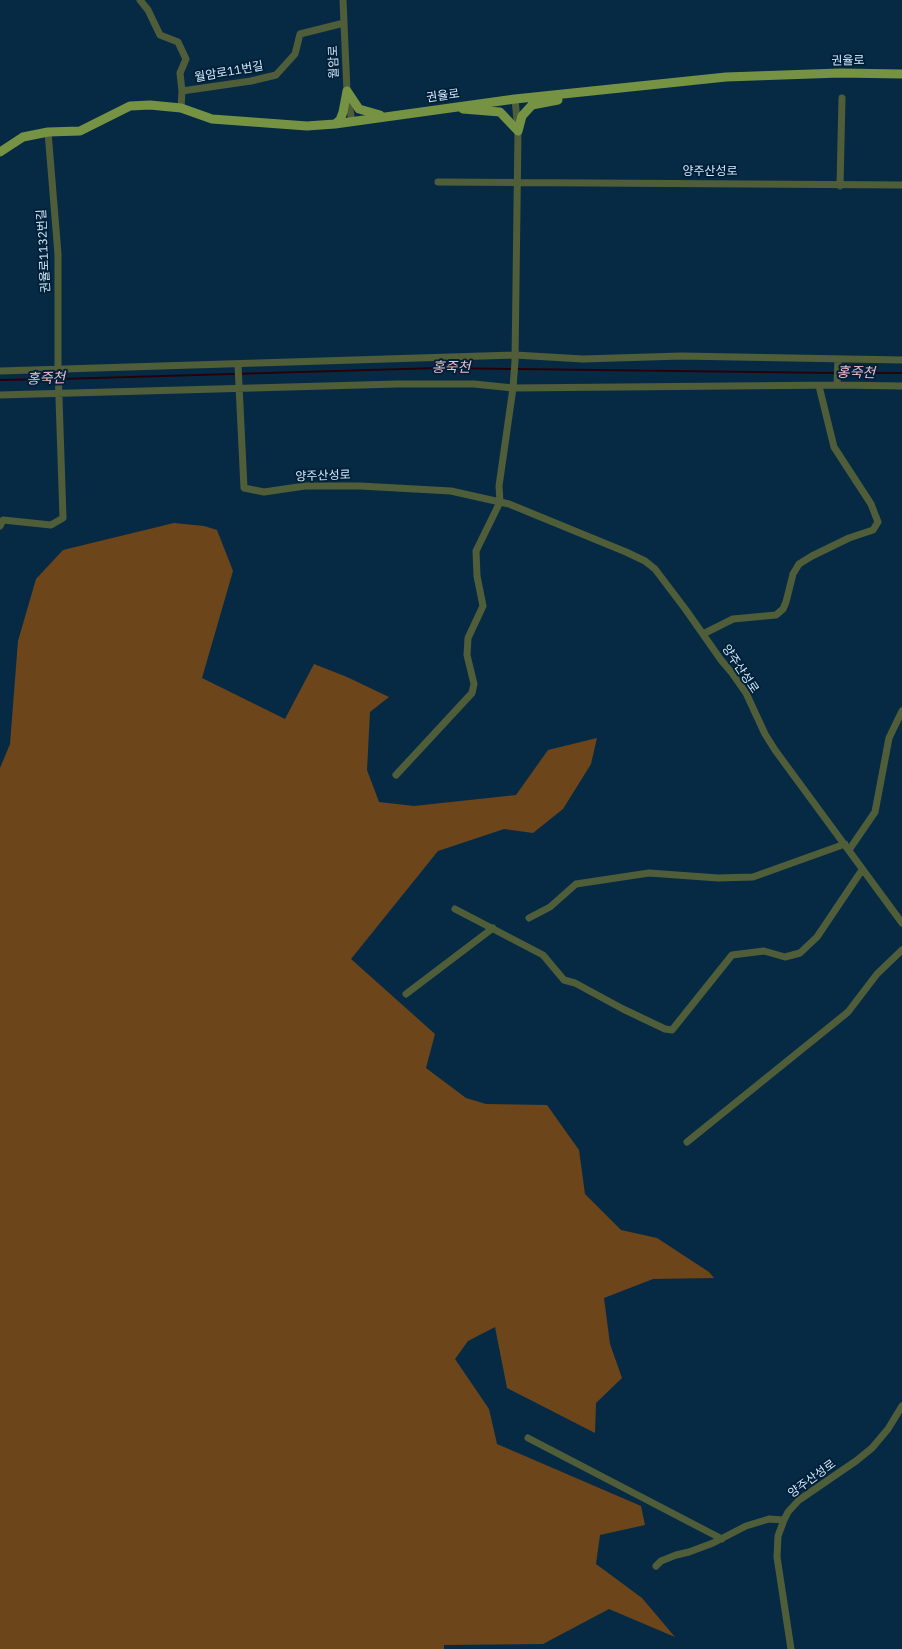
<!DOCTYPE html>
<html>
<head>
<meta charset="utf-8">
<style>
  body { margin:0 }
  canvas { display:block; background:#062a44 }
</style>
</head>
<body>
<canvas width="902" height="1649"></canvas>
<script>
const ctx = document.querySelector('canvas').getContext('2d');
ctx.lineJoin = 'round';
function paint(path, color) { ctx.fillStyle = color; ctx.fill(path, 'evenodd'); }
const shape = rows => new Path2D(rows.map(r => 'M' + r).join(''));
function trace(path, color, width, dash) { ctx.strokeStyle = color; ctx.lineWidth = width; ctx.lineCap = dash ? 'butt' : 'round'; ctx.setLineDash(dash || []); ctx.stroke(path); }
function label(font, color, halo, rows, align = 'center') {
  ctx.font = font + ' "IBM Plex Sans","Noto Sans KR",sans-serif'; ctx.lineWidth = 4; ctx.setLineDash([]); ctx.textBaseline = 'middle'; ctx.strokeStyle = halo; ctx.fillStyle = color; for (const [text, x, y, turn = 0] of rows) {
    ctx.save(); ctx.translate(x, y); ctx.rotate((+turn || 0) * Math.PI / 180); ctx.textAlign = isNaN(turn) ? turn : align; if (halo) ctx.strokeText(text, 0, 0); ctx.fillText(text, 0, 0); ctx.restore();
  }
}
paint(shape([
  [174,523,204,526,217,530,233,571,202,678,285,719,314,664,347,677,389,697,370,712,367,770,379,802,414,806,516,795,548,750,597,738,591,764,563,809,533,833,504,829,438,851,351,959,435,1034,426,1068,466,1098,486,1104,547,1105,579,1150,585,1194,621,1230,657,1238,709,1272,714,1278,653,1279,604,1298,610,1344,622,1378,596,1403,595,1433,507,1388,495,1327,468,1341,455,1359,489,1409,497,1444,641,1506,645,1525,600,1535,596,1564,642,1598,675,1637,609,1609,543,1644,444,1645,444,1649,0,1649,0,768,10,744,18,641,36,579,63,550]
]), '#6c451a');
trace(shape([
  [517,369,835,373],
  [840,373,902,373],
  [60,379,438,368,512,369],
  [0,380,55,379]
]), '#28000a', 2);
trace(shape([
  [140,0,148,10,160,35,178,42,186,59,180,73,182,91,181,108],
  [343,0,347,91,352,122],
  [182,91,251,81,276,75,295,54,300,34,344,23],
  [438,182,902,185],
  [840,186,842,98],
  [238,365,244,488,264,492,305,486,360,486,451,491,509,504,626,552,645,561,655,569,686,610,721,660,732,673,746,693,765,734,775,750,902,923],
  [0,371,515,355,583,359,681,356,902,360],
  [837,385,838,359],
  [0,395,397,384,474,384,513,388,838,385,902,386],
  [0,526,3,520,51,525,63,518,58,368,58,254,48,132],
  [703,634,733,619,776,615,783,609,786,602,793,574,799,564,812,556,849,538,873,530,878,522,871,504,834,447,819,386],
  [396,775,472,693,474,684,467,655,468,638,483,606,477,576,476,551,500,502,499,486,513,388,515,361,518,131,515,99],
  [849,850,875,812,889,738,902,711],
  [455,909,543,955,564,980,575,983,623,1009,665,1029,672,1030,732,955,764,951,785,957,800,953,817,937,862,870],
  [529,918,550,907,576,884,649,873,718,878,753,877,845,844],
  [406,994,493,928],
  [687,1142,848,1012,877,974,902,950],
  [528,1438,722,1539],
  [656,1566,661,1561,676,1555,689,1552,713,1543,746,1526,769,1519,784,1520],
  [791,1649,777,1557,778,1536,784,1520,788,1512,799,1500,856,1461,872,1448,888,1429,902,1406]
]), '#4f5e39', 7);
trace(shape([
  [347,91,359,109,380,115],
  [463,109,500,112,518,131],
  [335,124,340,120,343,112,347,91],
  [518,131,522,116,532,105,558,100],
  [0,152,23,137,48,132,80,131,130,106,150,105,181,108,212,119,307,126,335,124,515,99,726,77,840,73,902,74]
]), '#769344', 9);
label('12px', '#d5e8fa', '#00203a', [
  ["권율로",848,61,-1],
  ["월암로",334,62,-92],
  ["월암로11번길",229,72,-10],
  ["권율로",443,96,-8],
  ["양주산성로",710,172],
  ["권율로1132번길",44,251,-93],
  ["양주산성로",323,476,-2],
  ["양주산성로",740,669,56],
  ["양주산성로",812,1479,-36]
]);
label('italic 14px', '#f2bbc5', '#00203a', [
  ["홍죽천",451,368],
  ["홍죽천",856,373,1],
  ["홍죽천",46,379,-2]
]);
</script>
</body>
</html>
